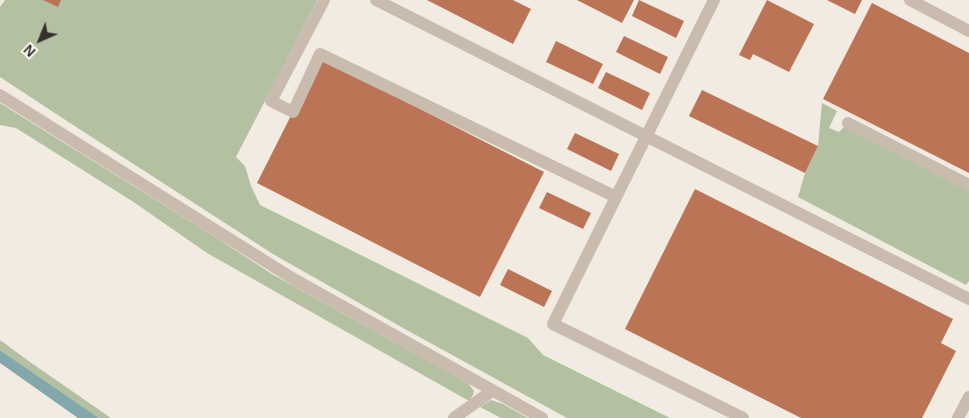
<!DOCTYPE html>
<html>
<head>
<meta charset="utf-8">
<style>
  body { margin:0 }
  #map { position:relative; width:969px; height:418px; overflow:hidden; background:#f1ebe1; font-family:Arial,sans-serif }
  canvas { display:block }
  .north { position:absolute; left:15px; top:15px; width:50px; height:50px; -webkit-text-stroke:4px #f9f5ee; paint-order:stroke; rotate:224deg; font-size:14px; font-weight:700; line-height:20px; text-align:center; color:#38302c }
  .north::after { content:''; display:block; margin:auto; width:18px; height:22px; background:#38302c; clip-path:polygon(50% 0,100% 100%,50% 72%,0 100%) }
</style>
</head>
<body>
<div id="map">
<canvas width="969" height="418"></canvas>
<div class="north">N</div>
</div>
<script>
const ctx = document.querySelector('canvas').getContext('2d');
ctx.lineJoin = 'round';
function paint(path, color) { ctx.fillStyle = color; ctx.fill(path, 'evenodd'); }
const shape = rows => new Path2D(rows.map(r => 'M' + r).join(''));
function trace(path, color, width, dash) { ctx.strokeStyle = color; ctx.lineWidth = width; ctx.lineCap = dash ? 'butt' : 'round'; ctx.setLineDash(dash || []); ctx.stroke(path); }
paint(shape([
  [5,0,317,0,236,157,245,166,251,186,260,205,528,338,543,355,670,418,567,418,403,328,273,254,70,123,0,77,0,7],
  [0,103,209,233,272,274,468,383,474,391,473,395,469,401,207,253,132,201,16,128,0,125],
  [822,103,837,111,829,128,839,132,844,127,969,190,969,281,966,285,798,197,805,173,818,146],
  [0,340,30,362,111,418,99,418,0,351],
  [491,400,503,404,528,418,501,418,480,407]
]), '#b4c0a2');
paint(shape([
  [0,351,1,351,99,418,78,418,0,363]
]), '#83a8ac');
paint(shape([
  [43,0,61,0,58,7],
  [427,0,513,0,531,9,513,44],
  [577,0,634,0,622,23],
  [639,0,684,21,676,38,632,16],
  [767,0,814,24,789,72,753,54,750,60,739,55],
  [827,0,862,0,855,14],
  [872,3,969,53,969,173,823,99],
  [624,36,668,57,660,74,616,52],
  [556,41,603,64,593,84,546,62],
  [320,58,544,172,480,297,257,183],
  [606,72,650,93,642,110,598,88],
  [702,90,818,146,805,173,689,116],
  [575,133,619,154,611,171,567,149],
  [695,189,953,319,941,343,956,351,922,418,801,418,625,329],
  [547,192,591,213,583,229,539,208],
  [508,269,552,291,544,307,500,285]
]), '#bb7556');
trace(shape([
  [324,0,271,101,293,112,320,54,616,197],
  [376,0,969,299],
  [714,0,553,324,743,418],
  [910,0,969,31],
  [0,95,292,278,542,418],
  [848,123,969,185],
  [454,418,492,391],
  [958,418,969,397]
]), '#c9bcae', 12);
</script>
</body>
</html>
